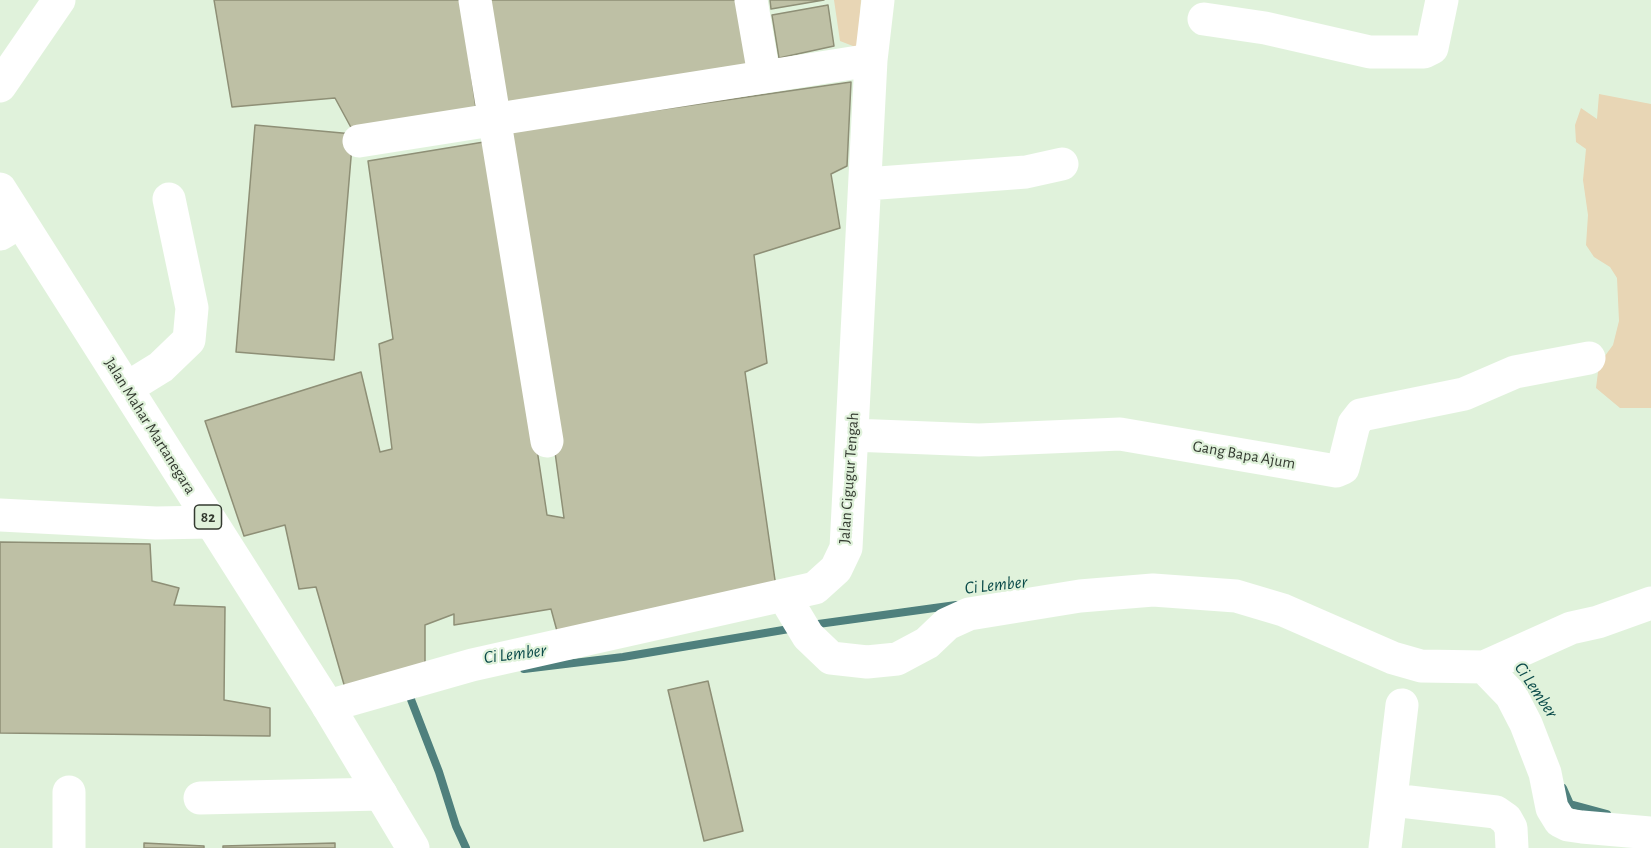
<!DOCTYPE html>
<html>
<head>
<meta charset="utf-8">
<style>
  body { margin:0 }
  canvas { display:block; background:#e0f2db }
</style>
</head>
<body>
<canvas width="1651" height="848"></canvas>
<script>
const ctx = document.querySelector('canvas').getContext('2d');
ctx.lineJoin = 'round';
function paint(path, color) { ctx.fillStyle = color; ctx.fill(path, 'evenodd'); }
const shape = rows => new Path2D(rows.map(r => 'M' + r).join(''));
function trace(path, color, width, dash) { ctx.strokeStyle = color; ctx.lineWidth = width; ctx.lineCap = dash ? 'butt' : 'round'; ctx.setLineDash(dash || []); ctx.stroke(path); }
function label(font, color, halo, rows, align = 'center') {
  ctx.font = font + ' "Alegreya Sans",sans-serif'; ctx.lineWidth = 4.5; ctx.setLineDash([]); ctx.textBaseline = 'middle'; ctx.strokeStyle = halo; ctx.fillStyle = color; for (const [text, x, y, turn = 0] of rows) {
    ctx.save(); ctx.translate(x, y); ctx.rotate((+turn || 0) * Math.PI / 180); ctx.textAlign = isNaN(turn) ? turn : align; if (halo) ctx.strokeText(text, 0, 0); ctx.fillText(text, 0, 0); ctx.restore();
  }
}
paint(shape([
  [834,0,861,0,858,48,840,41],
  [1599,94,1651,104,1651,408,1620,408,1596,388,1599,364,1613,345,1619,321,1617,278,1610,267,1594,257,1586,245,1588,215,1583,180,1586,149,1576,142,1575,125,1581,108,1597,119]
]), '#e8d6b5');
trace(shape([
  [811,625,956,605],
  [524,669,623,657,795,628],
  [416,693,410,697,439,772,456,826,466,848],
  [1563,788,1570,804,1607,814]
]), '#4f807d', 8);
const building = shape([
  [214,0,461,0,477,116,354,133,335,98,232,107,214,0],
  [484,0,738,0,749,71,502,114,484,0],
  [770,0,824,0,771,9,770,0],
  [828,5,834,46,779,58,772,15,828,5],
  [851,82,847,166,831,174,840,228,754,255,767,363,745,372,777,594,560,642,551,609,454,625,454,614,425,625,425,663,345,688,316,587,299,589,285,525,244,536,205,421,361,372,380,452,392,449,379,344,393,339,368,161,490,141,547,515,564,518,511,131,851,82],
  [255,125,353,134,334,360,236,352,255,125],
  [0,542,150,544,152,581,179,588,174,605,225,607,224,700,270,708,270,736,0,733,0,542],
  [708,681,743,831,704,841,668,690,708,681],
  [144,843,204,846,204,848,144,848,144,843],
  [335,843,335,848,223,848,223,846,335,843]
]);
paint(building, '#bec0a5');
trace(building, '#8e8f76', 1.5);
trace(shape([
  [475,0,547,441],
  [751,0,764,75],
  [1204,19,1265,28,1370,52,1424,52,1432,48,1442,0],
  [0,86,59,0],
  [359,141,871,60],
  [866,184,1026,172,1062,164],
  [0,234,20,222],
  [127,388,161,367,189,340,192,308,169,199],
  [852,435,979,440,1120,434,1336,471,1343,468,1354,424,1361,415,1464,394,1515,372,1589,358],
  [0,515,156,523,210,522],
  [784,596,808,636,831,658,867,662,897,659,927,643,947,624,969,614,1080,596,1153,590,1236,596,1283,610,1393,658,1421,666,1484,667,1571,628,1598,622,1651,603],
  [1484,667,1511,695,1526,724,1545,773,1552,808,1560,821,1568,825,1582,827,1651,833],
  [328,706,472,665,815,588,836,569,846,548,871,60,878,0],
  [200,798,381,794],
  [1392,800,1496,812,1506,819,1511,828,1512,848],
  [69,848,69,792],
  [1385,848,1402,705]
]), '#fff', 33);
trace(shape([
  [0,189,328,706,413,848]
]), '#fff', 33);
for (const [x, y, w] of [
  [208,517,27]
]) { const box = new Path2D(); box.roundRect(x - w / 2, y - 12, w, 24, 4.5); ctx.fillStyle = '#e0f2db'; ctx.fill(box); trace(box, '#343b31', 1.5); }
label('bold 15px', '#343b31', null, [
  ["82",208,517]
]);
label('16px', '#343b31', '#e0f2db', [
  ["Jalan Mahar Martanegara",150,426,58],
  ["Gang Bapa Ajum",1244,455,10],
  ["Jalan Cigugur Tengah",849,478,-86]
]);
label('italic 18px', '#0b4b4a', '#e0f2db', [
  ["Ci Lember",996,585,-6],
  ["Ci Lember",515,654,-7],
  ["Ci Lember",1536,690,56]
]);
</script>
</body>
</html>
